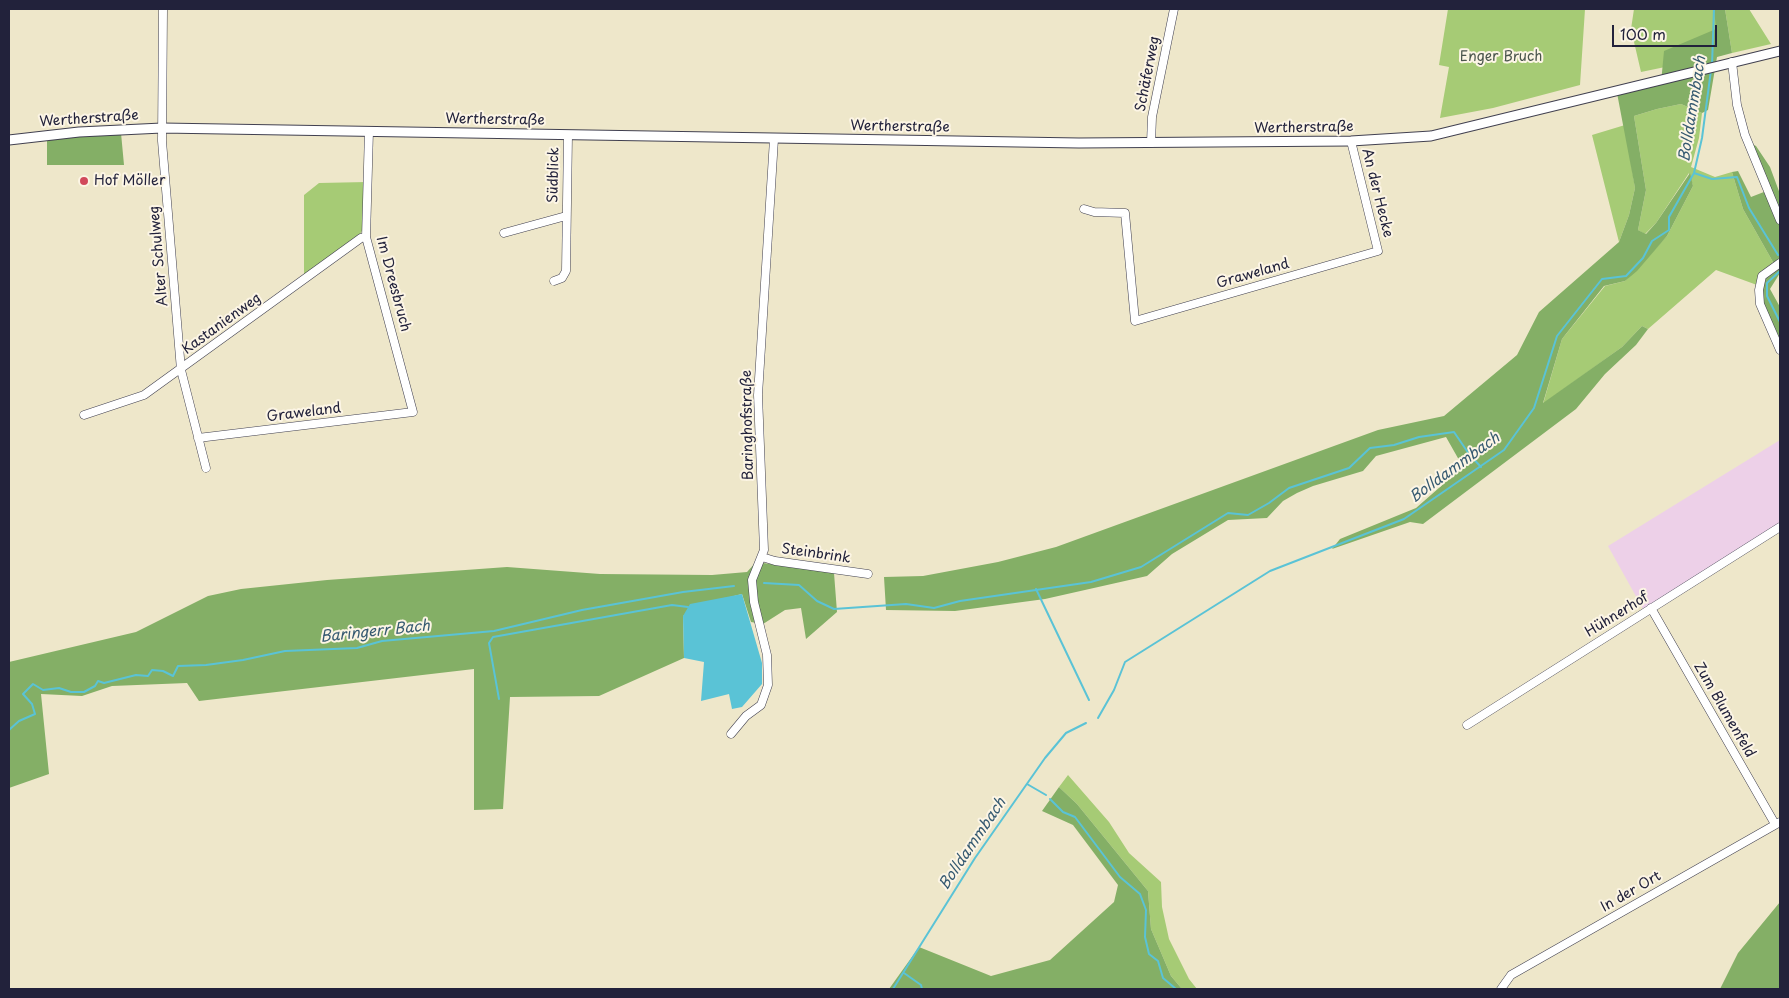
<!DOCTYPE html>
<html>
<head>
<meta charset="utf-8">
<style>
  body { margin:0 }
  #map { position:relative; width:1789px; height:998px; overflow:hidden; background:#eee7ca; font-family:"Playpen Sans",sans-serif }
  canvas { display:block }
  .frame { position:absolute; inset:0; border:10px solid #22223b; pointer-events:none }
  .scale { position:absolute; left:1612px; top:25px; width:105px; height:22px; box-sizing:border-box; border:2px solid #22223b; border-top:0; padding-left:6px; font-size:15px; line-height:18px; white-space:nowrap; color:#22223b; -webkit-text-stroke:4px #fcf5e5; paint-order:stroke }
</style>
</head>
<body>
<div id="map">
<canvas width="1789" height="998"></canvas>
<div class="frame"></div>
<div class="scale">100 m</div>
</div>
<script>
const ctx = document.querySelector('canvas').getContext('2d');
ctx.lineJoin = 'round';
function paint(path, color) { ctx.fillStyle = color; ctx.fill(path, 'evenodd'); }
const shape = rows => new Path2D(rows.map(r => 'M' + r).join(''));
function trace(path, color, width, dash) { ctx.strokeStyle = color; ctx.lineWidth = width; ctx.lineCap = dash ? 'butt' : 'round'; ctx.setLineDash(dash || []); ctx.stroke(path); }
function label(font, color, halo, rows, align = 'center') {
  ctx.font = font + ' "Playpen Sans",sans-serif'; ctx.lineWidth = 4; ctx.setLineDash([]); ctx.textBaseline = 'middle'; ctx.strokeStyle = halo; ctx.fillStyle = color; for (const [text, x, y, turn = 0] of rows) {
    ctx.save(); ctx.translate(x, y); ctx.rotate((+turn || 0) * Math.PI / 180); ctx.textAlign = isNaN(turn) ? turn : align; if (halo) ctx.strokeText(text, 0, 0); ctx.fillText(text, 0, 0); ctx.restore();
  }
}
paint(shape([
  [1780,440,1780,524,1643,609,1608,546]
]), '#edd0e8');
paint(shape([
  [1448,9,1585,9,1580,85,1493,108,1440,118,1449,67,1439,65],
  [1634,9,1717,9,1723,55,1641,72,1631,29],
  [1725,9,1749,9,1771,44,1732,53],
  [1681,104,1702,113,1699,138,1691,167,1715,177,1732,172,1743,209,1773,262,1757,285,1716,270,1648,329,1642,326,1622,347,1543,404,1562,339,1605,286,1625,281,1667,236,1693,186,1689,173,1656,223,1645,234,1638,230,1646,190,1634,116,1657,109],
  [1625,125,1635,188,1629,215,1619,242,1592,135],
  [367,182,363,229,360,234,304,275,304,195,319,183],
  [1068,775,1109,822,1129,853,1161,882,1162,907,1169,939,1189,979,1197,989,1182,989,1171,976,1151,929,1148,891,1077,804,1059,787]
]), '#a6cb75');
paint(shape([
  [1714,9,1725,9,1732,53,1717,57,1708,110,1702,113,1681,104,1657,109,1634,116,1646,190,1638,230,1646,234,1656,223,1690,173,1693,186,1667,236,1637,271,1625,281,1604,286,1562,339,1543,403,1622,347,1642,326,1648,329,1636,345,1605,374,1576,409,1423,524,1410,522,1332,549,1340,539,1416,508,1463,467,1446,437,1376,456,1363,471,1313,486,1297,493,1283,501,1267,518,1228,520,1172,554,1147,576,1045,599,955,611,886,610,884,577,923,576,998,562,1056,547,1378,430,1444,416,1517,355,1539,312,1619,242,1629,215,1635,188,1617,93,1661,83,1664,51,1716,29],
  [121,133,124,165,47,165,47,138],
  [1752,144,1756,146,1770,167,1780,194,1780,273,1770,289,1780,307,1780,340,1763,302,1760,280,1773,262,1743,209,1732,172,1738,171,1751,197,1769,190],
  [756,562,834,573,837,612,806,639,801,608,785,610,763,624,751,622,742,594,718,600,683,616,684,658,599,696,510,697,503,809,474,810,474,669,199,701,187,683,112,686,82,696,41,694,49,774,9,788,9,662,136,632,208,596,241,589,327,580,507,567,600,574,712,575,747,572],
  [1059,787,1077,804,1148,891,1151,929,1171,976,1182,989,889,989,919,947,991,976,1050,960,1114,902,1118,885,1073,825,1042,811],
  [1780,902,1780,989,1720,989,1738,953]
]), '#84af66');
paint(shape([
  [742,594,762,663,762,684,742,707,732,709,729,694,701,701,704,662,684,658,683,616,690,604]
]), '#5ac3d6');
trace(shape([
  [1712,65,1714,9],
  [1694,173,1712,179,1737,177,1749,208,1778,255],
  [1780,271,1767,283,1767,296,1780,322],
  [764,583,799,585,817,601,834,609,906,604,934,608,960,601,1091,582,1141,567,1228,513,1248,515,1269,503,1289,488,1349,468,1370,448,1394,445,1419,437,1454,432,1469,454,1481,467],
  [1036,589,1089,700],
  [499,699,489,643,493,637,672,605,688,607],
  [1098,718,1114,690,1125,662,1270,571,1404,519,1504,450,1534,408,1557,336,1602,279,1626,276,1643,258,1652,241,1669,230,1669,217,1694,173,1702,138,1711,70],
  [9,730,19,721,35,714,32,704,23,694,33,684,43,690,59,688,71,692,84,692,95,686,98,681,104,683,136,675,148,676,152,670,163,671,173,676,178,666,206,665,243,660,285,651,357,648,382,641,494,631,582,610,683,592,734,586],
  [1027,784,1046,795],
  [1050,799,1063,812,1075,817,1120,877,1140,894,1146,910,1145,937,1149,954,1158,961,1163,978,1176,989],
  [904,973,921,985,922,989],
  [893,989,975,858,1045,758,1066,733,1086,723]
]), '#5ac3d6', 2);
const minor = shape([
  [163,9,162,141,181,370,206,468],
  [1732,62,1737,105,1745,135,1780,220],
  [1151,143,1152,117,1174,9],
  [1084,209,1094,212,1125,213,1135,321,1378,251,1351,141],
  [504,233,566,216],
  [1780,263,1762,276,1759,290,1760,304,1780,350],
  [554,281,562,278,566,271,568,135],
  [84,415,144,395,361,238,366,237],
  [198,438,413,412,366,237,369,131],
  [762,557,775,561,868,574],
  [1651,608,1775,824],
  [1467,725,1780,527],
  [731,734,746,716,761,705,768,685,767,655,754,602,752,580,764,550,758,395,774,139],
  [1501,989,1511,975,1780,822]
]);
const major = shape([
  [9,140,79,132,162,128,1079,143,1351,141,1431,136,1780,51]
]);
trace(minor, '#414050', 9);
trace(major, '#414050', 11);
trace(minor, '#fff', 8);
trace(major, '#fff', 9);
for (const [x, y, r, color] of [
  [84,181,5,"#d1495b"]
]) { const dot = new Path2D(); dot.arc(x, y, r, 0, 2 * Math.PI); ctx.fillStyle = color; ctx.fill(dot); trace(dot, '#fcf5e5', 2); }
label('14px', '#4a554c', '#fcf5e5', [
  ["Enger Bruch",1501,57]
]);
label('14px', '#22223b', '#fcf5e5', [
  ["Schäferweg",1148,74,-79],
  ["Wertherstraße",89,119,-4],
  ["Wertherstraße",495,120,1],
  ["Wertherstraße",900,127,1],
  ["Wertherstraße",1304,128,-1],
  ["Südblick",554,175,-89],
  ["An der Hecke",1377,193,76],
  ["Alter Schulweg",159,256,-95],
  ["Graweland",1253,274,-16],
  ["Im Dreesbruch",393,284,75],
  ["Kastanienweg",222,324,-36],
  ["Graweland",304,413,-7],
  ["Baringhofstraße",748,425,-91],
  ["Steinbrink",816,554,8],
  ["Hühnerhof",1617,615,-32],
  ["Zum Blumenfeld",1724,710,60],
  ["In der Ort",1631,892,-30]
]);
label('14px', '#22223b', '#fcf5e5', [
  ["Hof Möller",94,181]
], 'left');
label('italic 15px', '#365a71', '#fcf5e5', [
  ["Bolldammbach",1693,109,-81],
  ["Bolldammbach",1455,468,-36],
  ["Baringerr Bach",375,632,-6],
  ["Bolldammbach",973,844,-56]
]);
</script>
</body>
</html>
